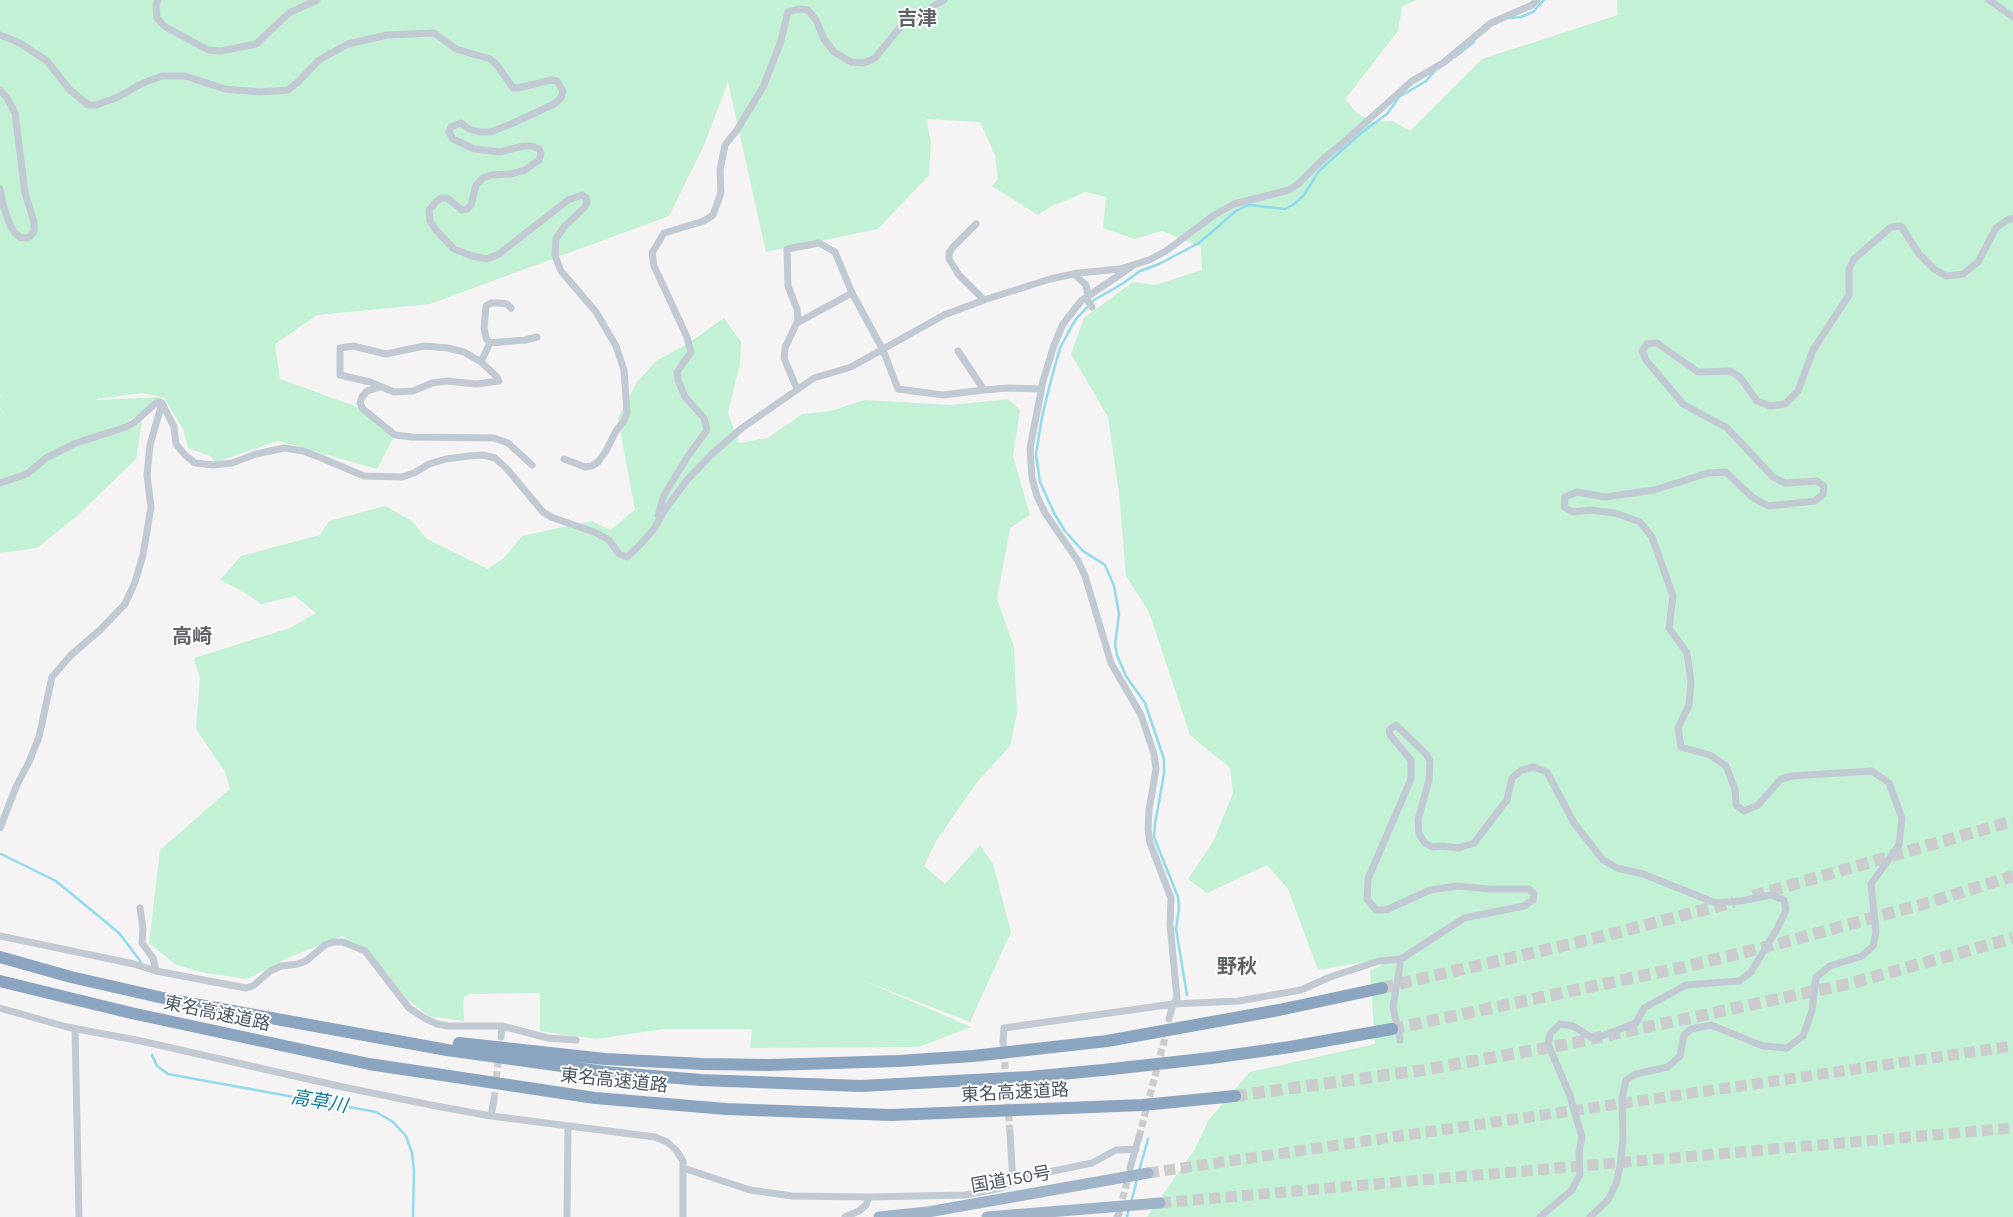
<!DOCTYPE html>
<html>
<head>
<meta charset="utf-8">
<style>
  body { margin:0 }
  canvas { display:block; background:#f5f3f3 }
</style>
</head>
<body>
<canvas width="2013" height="1217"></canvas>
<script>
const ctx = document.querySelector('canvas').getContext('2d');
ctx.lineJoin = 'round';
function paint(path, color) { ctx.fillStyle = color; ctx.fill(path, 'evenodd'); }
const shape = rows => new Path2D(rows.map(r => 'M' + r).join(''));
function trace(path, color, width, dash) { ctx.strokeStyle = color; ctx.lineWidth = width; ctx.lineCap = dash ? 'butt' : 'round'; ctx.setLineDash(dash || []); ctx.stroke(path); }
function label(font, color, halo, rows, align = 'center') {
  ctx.font = font + ' Karla,"Noto Sans JP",sans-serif'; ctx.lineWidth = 4; ctx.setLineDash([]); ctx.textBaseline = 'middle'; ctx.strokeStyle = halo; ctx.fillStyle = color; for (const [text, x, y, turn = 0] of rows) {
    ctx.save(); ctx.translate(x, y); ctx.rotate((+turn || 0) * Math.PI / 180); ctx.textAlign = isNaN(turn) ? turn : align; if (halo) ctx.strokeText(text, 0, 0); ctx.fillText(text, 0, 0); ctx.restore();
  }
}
paint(shape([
  [0,0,1416,0,1402,7,1398,31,1345,99,1357,113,1373,122,1393,121,1410,131,1482,59,1618,15,1617,0,2013,0,2013,1217,1147,1217,1195,1149,1208,1121,1250,1072,1375,1044,1370,971,1399,956,1318,970,1288,889,1267,865,1207,893,1188,879,1213,842,1233,793,1230,768,1190,735,1149,612,1126,576,1119,493,1108,417,1071,354,1084,318,1133,282,1156,285,1202,270,1201,247,1162,231,1134,239,1103,228,1106,197,1086,192,1052,206,1038,215,992,186,998,179,995,155,980,122,926,119,931,143,929,175,878,229,766,252,728,82,704,145,669,216,430,304,317,315,275,344,280,379,363,409,395,435,377,469,278,441,216,462,210,456,188,448,183,429,164,397,120,427,142,421,136,459,77,516,37,548,0,553,0,409,5,415,0,408,0,397,2,396,0,396],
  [142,393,161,397,97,400,97,399],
  [724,318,741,342,740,363,728,413,739,443,768,438,802,414,831,411,864,400,951,405,1008,399,1020,410,1013,456,1030,515,1010,528,997,599,1014,647,1017,713,1010,746,977,782,936,841,924,866,945,884,980,845,993,864,1011,932,970,1022,860,979,971,1027,919,1047,750,1048,752,1029,663,1029,596,1039,540,1031,540,993,469,994,463,998,464,1021,429,1016,407,999,372,955,342,936,292,956,247,979,200,972,175,964,149,943,160,850,230,789,225,772,196,729,200,678,194,658,290,628,316,613,295,596,261,604,242,591,220,580,241,556,320,535,329,521,385,506,412,521,427,539,488,569,504,558,522,536,592,521,610,530,635,510,618,418,637,382,656,361,689,343]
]), '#c3f1d5');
trace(shape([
  [1509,18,1521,17,1533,12,1544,0],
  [1455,57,1474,42],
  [1,854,56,881,119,933,141,962],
  [1187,995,1176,929,1179,908,1178,897,1154,837,1155,824,1164,774,1164,759,1145,703,1126,676,1117,655,1115,645,1119,614,1114,586,1105,565,1083,551,1065,531,1054,513,1040,482,1036,454,1042,417,1051,380,1060,348,1069,331,1076,319,1094,300,1122,284,1140,271,1159,264,1199,243,1236,211,1248,205,1285,209,1293,205,1304,195,1319,171,1361,133,1387,114,1399,97,1426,81,1434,72],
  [152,1055,157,1066,168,1074,376,1112,393,1122,406,1136,412,1153,414,1171,413,1217],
  [1139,1171,1148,1139],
  [1131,1203,1137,1179],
  [1127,1217,1129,1208]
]), '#90daee', 2.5);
trace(shape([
  [1003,1041,1010,1133],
  [494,1099,499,1054],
  [1139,1137,1167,1030],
  [1120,1209,1129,1174]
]), '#caccce', 7, [7, 3.5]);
trace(shape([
  [1148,1173,2013,1046],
  [1160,1203,2013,1128]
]), '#caccce', 11, [11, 5.5]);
trace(shape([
  [1753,896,2013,821],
  [1382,988,1596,938,1734,902],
  [1392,1029,1688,966,1778,944,1930,902,2013,876],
  [1235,1096,1423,1070,1573,1043,1852,983,2013,938]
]), '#caccce', 12, [12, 6]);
trace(shape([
  [158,0,156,5,157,18,164,26,208,50,221,51,256,44,289,13,317,0],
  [1989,0,2013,17],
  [0,35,20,43,47,61,69,89,88,105,96,105,116,98,143,83,162,76,185,76,225,89,260,92,288,90,299,81,319,60,348,44,387,35,434,33,456,49,490,59,497,65,513,88,518,88,551,80,557,81,563,91,561,98,554,104,511,124,490,132,479,132,469,129,461,123,451,127,449,132,453,139,474,149,500,152,523,146,532,146,539,149,541,153,539,160,525,170,511,174,491,175,483,178,476,185,471,205,467,209,462,210,447,198,441,198,436,202,429,210,430,221,436,230,454,249,472,256,487,259,499,254,568,200,582,195,586,198,587,202,585,207,564,227,556,239,555,256,561,271,596,312,616,346,624,370,627,412,624,421,616,431,606,451,598,462,592,466,585,467,564,459],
  [0,90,7,98,15,113,25,193,34,222,34,232,28,238,21,238,15,233,10,225,3,205,0,189],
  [976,224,953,247,949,253,949,259,959,275,984,300],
  [1074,274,1086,285,1088,296],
  [1086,298,1092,307],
  [797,323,852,293],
  [490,343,486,338,484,328,486,306,491,303,500,303,507,304,511,308],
  [353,346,386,354,424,346,448,348,464,352,481,362,497,377,499,381,476,384,447,381,432,383,413,391,394,392,370,382,340,375,340,348,353,346],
  [958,351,984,390,1008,388,1041,389],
  [481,362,490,343,525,340,537,337],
  [380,387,367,391,362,397,360,403,363,409,395,435,412,437,494,438,508,443,532,465],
  [797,389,784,358,785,348,798,320,797,309,788,286,787,249,819,243,835,252,852,293,883,350,898,389,943,395,984,390],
  [0,483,27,474,46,458,76,443,126,427,135,422,157,402,162,403,174,427,176,444,185,455,195,463,213,465,232,463,256,454,284,448,303,451,319,457,364,476,402,477,414,473,429,464,446,459,469,456,483,455,495,458,507,469,543,512,551,517,594,532,609,540,619,554,627,557,638,547,654,529,664,511,687,480,713,453,742,428,814,378,851,367,944,315,984,300,1050,279,1078,273,1120,269,1149,260,1166,251,1214,215,1234,204,1289,190,1298,184,1325,157,1337,148,1412,81,1443,63,1491,23,1532,5,1537,0],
  [658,515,664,495,688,456,707,430,704,418,685,397,678,380,677,372,691,352,687,337,654,266,652,253,664,233,704,221,713,215,721,193,720,170,725,145,737,130,763,87,780,44,788,12,798,9,808,10,816,20,824,39,834,52,851,62,864,63,875,58,902,25,944,0],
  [0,828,16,787,29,762,39,737,52,677,71,655,100,630,125,604,135,582,143,555,151,507,147,475,150,445,162,403],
  [140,908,143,928,142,943,153,958,156,971],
  [0,936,134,964,156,971,246,988,253,986,270,971,281,966,298,964,306,961,325,945,333,942,343,942,365,951,409,1008,424,1018,437,1024,448,1026,502,1026,548,1038,576,1040],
  [1401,959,1464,918,1524,906,1533,900,1534,894,1529,889,1490,889,1457,886,1430,890,1386,910,1376,910,1367,899,1368,879,1411,779,1411,760,1390,735,1389,730,1396,725,1426,754,1430,761,1429,780,1418,820,1419,834,1425,843,1432,847,1442,846,1459,848,1474,843,1507,800,1512,778,1522,770,1533,767,1547,772,1574,823,1603,860,1617,868,1643,874,1716,903,1741,901,1771,895,1784,900,1786,910,1777,929,1751,972,1739,981,1686,985,1644,1008,1636,1023,1594,1039,1573,1026,1560,1024,1550,1034,1548,1044,1569,1093,1582,1137,1579,1152,1580,1174,1572,1190,1540,1217],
  [0,1008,67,1027,141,1041,343,1087,431,1105,491,1116,655,1137,667,1142,676,1150,683,1161,683,1217],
  [1169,1019,1173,1004,1239,1001,1301,990,1330,977,1379,961,1401,959,1393,1007,1400,1040],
  [75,1029,79,1217],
  [501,1037,502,1026],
  [1003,1041,1004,1028,1173,1004,1177,998,1170,924,1171,898,1150,843,1148,829,1149,810,1156,769,1154,754,1141,715,1111,663,1085,576,1078,561,1045,513,1037,496,1032,478,1030,448,1043,381,1054,345,1063,324,1081,301,1131,267],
  [491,1116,494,1099],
  [683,1168,750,1190,792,1196,869,1197],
  [1130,1168,1139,1137],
  [1013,1183,1029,1176,1092,1163,1116,1150,1136,1149],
  [567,1217,568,1126],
  [845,1217,859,1211,866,1205,869,1197,965,1195,1001,1188,1013,1183,1010,1133],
  [1117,1217,1119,1214],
  [1590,1217,1608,1200,1616,1184,1620,1166,1623,1140,1622,1099,1626,1080,1636,1074,1668,1067,1680,1056,1684,1035,1691,1029,1711,1025,1763,1046,1787,1048,1803,1036,1812,1011,1816,977,1830,966,1862,956,1873,946,1876,932,1871,884,1899,845,1902,818,1889,783,1872,771,1792,776,1781,779,1758,805,1744,811,1736,805,1735,789,1726,766,1710,755,1681,747,1678,728,1689,705,1691,682,1687,653,1669,628,1673,596,1652,537,1640,522,1615,513,1590,510,1573,512,1564,507,1565,497,1577,492,1605,497,1654,490,1708,473,1726,472,1752,497,1768,506,1815,501,1823,494,1824,486,1817,481,1785,483,1773,477,1727,428,1683,404,1646,360,1642,351,1647,344,1657,343,1698,372,1730,371,1740,377,1757,401,1770,406,1785,404,1798,391,1813,350,1849,295,1849,269,1854,259,1891,227,1901,226,1919,254,1934,269,1946,276,1963,274,1978,262,1996,228,2007,220,2013,218]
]), '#c1cad2', 7);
trace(shape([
  [879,1217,928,1212,1148,1173],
  [987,1217,1160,1203]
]), '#9fb4c9', 11);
trace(shape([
  [0,957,71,977,172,1000,447,1050,605,1072,701,1080,861,1086,1029,1077,1103,1070,1211,1058,1290,1047,1392,1029],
  [0,981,131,1013,369,1064,595,1098,726,1109,891,1115,1143,1105,1235,1096],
  [459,1043,605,1059,703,1064,770,1065,898,1061,973,1056,1107,1041,1279,1010,1382,988]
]), '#8ba5c1', 12);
label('18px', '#4a5661', '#fff', [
  ["東名高速道路",217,1014,12],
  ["東名高速道路",614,1081,6],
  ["東名高速道路",1015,1093,-3],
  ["国道150号",1011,1180,-10]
]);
label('italic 19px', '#0c7c9b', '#fff', [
  ["高草川",319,1102,10]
]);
label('bold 20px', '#5f6368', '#fff', [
  ["吉津",917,19],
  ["高崎",192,637],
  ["野秋",1237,967]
]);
</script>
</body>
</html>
